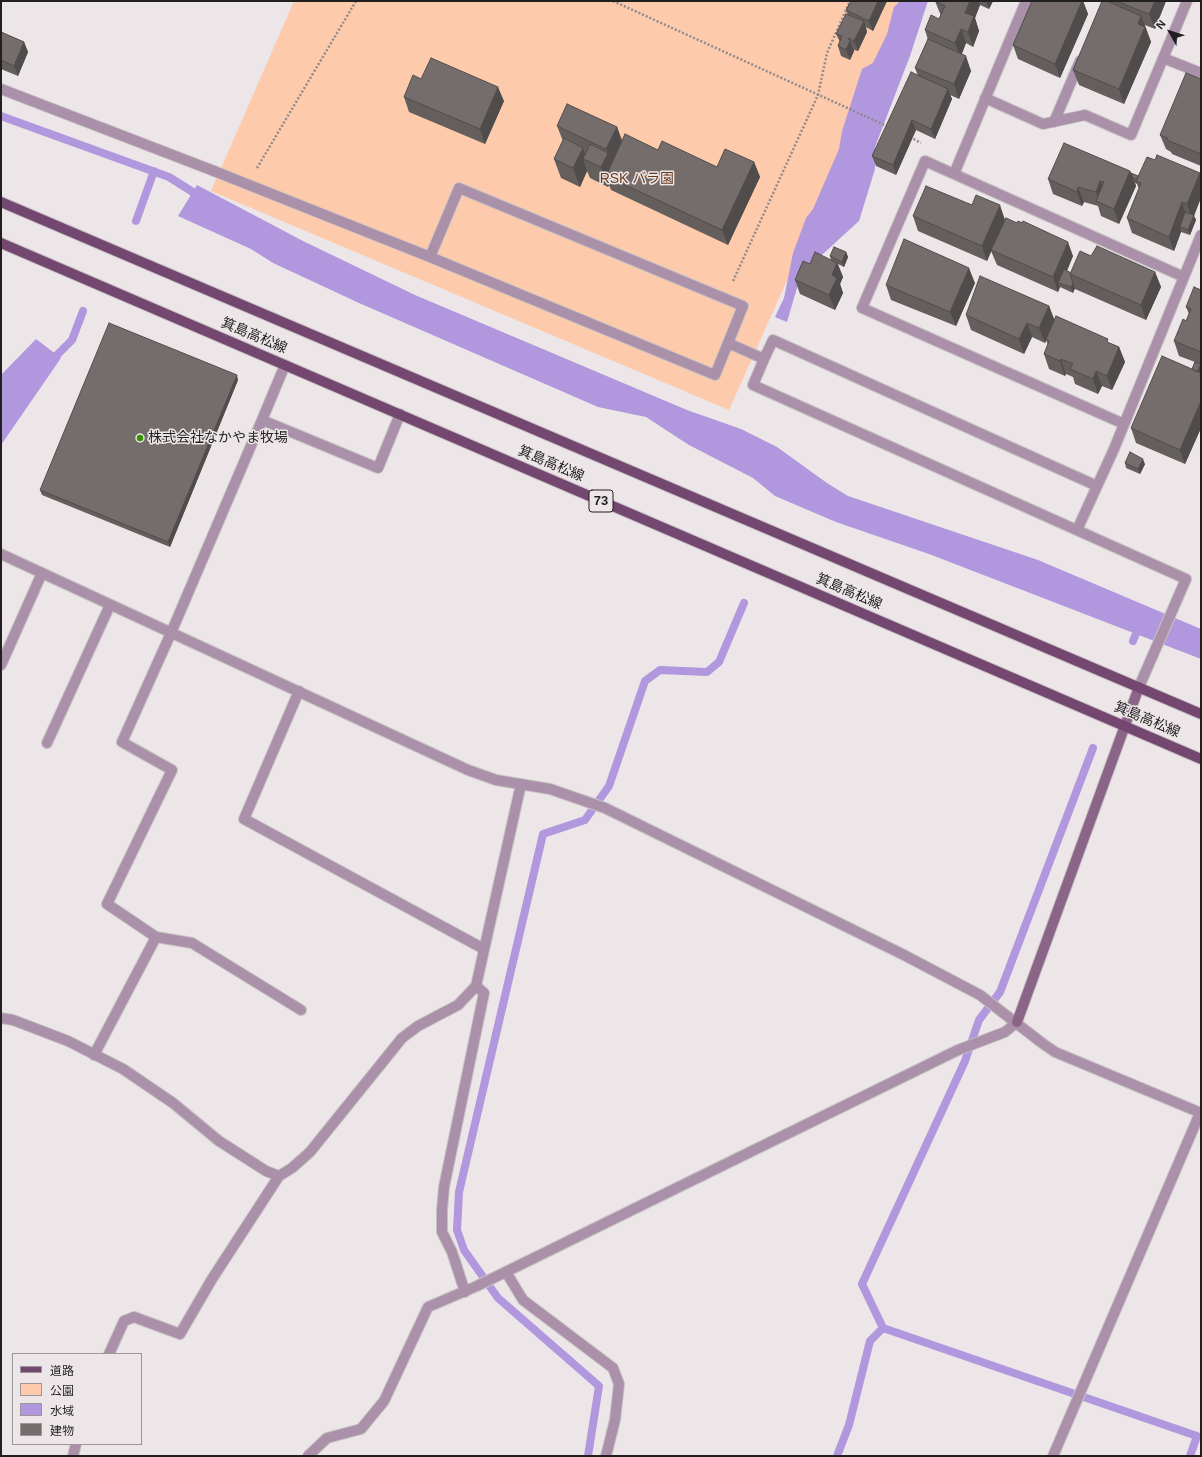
<!DOCTYPE html>
<html>
<head>
<meta charset="utf-8">
<style>
  body { margin:0 }
  #map { position:relative; width:1202px; height:1457px; overflow:hidden; background:#ede6e8; font-family:Helvetica,"Noto Sans JP",sans-serif }
  canvas { display:block }
  .frame { position:absolute; inset:0; border:2px solid #221f20; pointer-events:none }
  .legend { position:absolute; left:12px; top:1353px; width:130px; height:92px; box-sizing:border-box; background:#ede6e8; border:1px solid #9c9698; margin:0; padding:5px 7px; list-style:none; font-size:12px; color:#221f20 }
  .legend li { display:flex; align-items:center; gap:8px; height:20px }
  .legend b { width:20px; border:1px solid #9c9698 }
  .north { position:absolute; left:1150px; top:12px; width:40px; height:40px; -webkit-text-stroke:3px #ede6e8; paint-order:stroke; rotate:309deg; font-size:11px; font-weight:700; line-height:16px; text-align:center; color:#221f20 }
  .north::after { content:''; display:block; margin:auto; width:14px; height:18px; background:#221f20; clip-path:polygon(50% 0,100% 100%,50% 72%,0 100%) }
</style>
</head>
<body>
<div id="map">
<canvas width="1202" height="1457"></canvas>
<div class="frame"></div>
<ul class="legend">
<li><b style="height:5px;background:#744771"></b>道路</li>
<li><b style="height:11px;background:#fdcbac"></b>公園</li>
<li><b style="height:11px;background:#b197dd"></b>水域</li>
<li><b style="height:11px;background:#746d6c"></b>建物</li>
</ul>
<div class="north">N</div>
</div>
<script>
const ctx = document.querySelector('canvas').getContext('2d');
ctx.lineJoin = 'round';
function paint(path, color) { ctx.fillStyle = color; ctx.fill(path, 'evenodd'); }
const shape = rows => new Path2D(rows.map(r => 'M' + r).join(''));
function trace(path, color, width, dash) { ctx.strokeStyle = color; ctx.lineWidth = width; ctx.lineCap = dash ? 'butt' : 'round'; ctx.setLineDash(dash || []); ctx.stroke(path); }
function label(font, color, halo, rows, align = 'center') {
  ctx.font = font + ' Helvetica,"Noto Sans JP",sans-serif'; ctx.lineWidth = 3; ctx.setLineDash([]); ctx.textBaseline = 'middle'; ctx.strokeStyle = halo; ctx.fillStyle = color; for (const [text, x, y, turn = 0] of rows) {
    ctx.save(); ctx.translate(x, y); ctx.rotate((+turn || 0) * Math.PI / 180); ctx.textAlign = isNaN(turn) ? turn : align; if (halo) ctx.strokeText(text, 0, 0); ctx.fillText(text, 0, 0); ctx.restore();
  }
}
paint(shape([
  [294,1,912,1,729,410,211,191]
]), '#fdcbac');
paint(shape([
  [900,1,928,1,910,56,875,147,875,169,859,221,801,274,787,322,775,317,784,298,793,253,806,218,813,209,839,149,842,131,862,69,873,63,887,34,894,7],
  [197,185,303,241,415,295,687,410,741,429,777,447,827,483,848,496,1038,560,1201,629,1201,659,929,554,836,522,775,496,753,478,689,445,646,417,598,407,359,303,273,263,251,249,178,216],
  [36,339,61,358,1,445,1,375]
]), '#b197dd');
trace(shape([
  [1,116,169,177,196,194,194,199],
  [136,221,154,171],
  [51,361,72,340,83,311],
  [1133,641,1140,624],
  [1093,748,1000,992,979,1020,965,1061,862,1284,883,1328,1197,1436,1190,1456],
  [588,1456,599,1386,498,1298,464,1250,457,1230,459,1192,543,834,585,820,609,786,645,681,660,670,707,672,719,662,744,603],
  [837,1456,849,1425,870,1341,883,1328]
]), '#b197dd', 8);
const lane = shape([
  [1026,1,954,174,925,161,862,308,1124,424],
  [1163,58,1201,73],
  [985,98,1043,124,1085,115,1131,135,1187,1],
  [1054,122,1080,61],
  [214,171,430,257,715,375,728,343,764,359,753,385,1186,579,1139,687],
  [954,174,1184,277],
  [430,257,459,188,743,306,728,343],
  [764,359,773,340,1097,486],
  [285,365,262,420,378,468,400,414],
  [1077,530,1114,449,1201,235],
  [171,633,262,420]
]);
const street = shape([
  [1,89,214,171],
  [1,554,468,770,496,780,550,789,605,808,904,955,980,995,1042,1043,1055,1052,1201,1113],
  [1,665,42,573],
  [299,691,244,819,484,949],
  [47,743,110,605],
  [156,937,192,943,301,1010],
  [1,1018,13,1020,68,1041,123,1069,173,1103,219,1141,266,1171,279,1176,292,1168,310,1152,402,1038,418,1026,458,1005,476,986,521,784],
  [94,1055,156,937,107,904,172,770,122,742,171,633],
  [506,1272,523,1300,613,1368,619,1384,615,1420,606,1456],
  [465,1292,452,1252,442,1232,442,1210,444,1187,484,993,476,986],
  [109,1354,124,1321,134,1317,180,1334,212,1279,279,1176],
  [73,1456,76,1444],
  [308,1456,327,1438,361,1429,384,1401,428,1307,477,1286,958,1050,1005,1032,1017,1022],
  [1053,1456,1200,1113]
]);
const secondary = shape([
  [1017,1022,1139,687]
]);
const primary = shape([
  [1,202,1201,714],
  [1,243,1201,759]
]);
trace(lane, '#c8c2c4', 12);
trace(street, '#c8c2c4', 12);
trace(secondary, '#c8c2c4', 12);
trace(primary, '#c8c2c4', 12);
trace(shape([
  [613,1,889,127],
  [910,137,921,143],
  [257,168,356,1],
  [733,281,818,95,827,53,850,1]
]), '#8f8a8c', 2.5, [2, 2]);
trace(lane, '#aa90a8', 10);
trace(street, '#aa90a8', 10);
trace(secondary, '#8b6588', 10);
trace(primary, '#744771', 10);
paint(shape([
  [887,1,873,31,866,27,867,32,858,51,854,50,854,51,850,60,841,56,838,46,840,42,836,34,848,15,846,10],
  [935,1,993,1,989,9,980,5,975,18,979,31,973,47,966,43,962,54,971,71,959,99,950,95,952,99,935,139,916,130,896,175,876,166,872,156,918,76,915,68,928,40,925,30,939,19,941,16],
  [1032,1,1083,1,1088,14,1060,78,1018,59,1013,45],
  [1108,1,1166,1,1155,29,1145,25,1151,42,1124,104,1079,85,1073,70,1108,2],
  [1,32,24,42,28,52,18,76,1,69],
  [421,79,504,101,485,144,409,112,404,97],
  [1201,79,1201,166,1172,154,1171,152,1166,149,1160,135],
  [557,126,617,127,622,141,658,150,717,167,754,162,760,177,728,245,611,190,609,185,608,187,590,178,587,171,580,187,561,178,554,159,563,141],
  [1155,160,1200,173,1194,216,1196,220,1190,235,1181,232,1174,251,1132,233,1127,218,1139,189,1137,184,1135,183,1136,186,1119,224,1101,216,1098,206,1084,202,1082,206,1053,194,1048,179,1130,171,1131,173,1138,176],
  [913,216,1005,219,1073,256,1067,271,1071,273,1091,256,1155,272,1161,287,1146,320,1075,289,1075,288,1073,293,1060,287,1058,292,997,265,991,251,987,261,918,231],
  [846,252,848,257,844,267,838,264,843,277,840,284,843,293,835,310,800,294,795,280,810,264,831,260,830,256],
  [975,283,956,326,891,300,886,285],
  [1201,290,1201,428,1185,464,1136,443,1131,428,1192,369,1195,362,1179,356,1174,341,1186,321,1189,314,1186,307],
  [1049,306,1054,320,1119,347,1125,362,1112,390,1102,386,1098,394,1075,384,1073,377,1066,374,1065,376,1049,369,1044,354,1048,345,1046,340,1045,343,1032,337,1024,354,971,330,966,315],
  [238,380,170,547,42,495,40,490],
  [1125,463,1145,464,1140,474,1126,468]
]), '#645e5d');
paint(shape([
  [878,1,887,1,873,31,869,21],
  [970,1,979,1,980,5,975,18,979,31,973,47,968,32,965,13],
  [986,1,993,1,989,9],
  [1082,1,1083,1,1088,14,1060,78,1055,64],
  [1155,1,1166,1,1155,29,1149,14],
  [1141,16,1151,42,1124,104,1119,89,1138,24],
  [864,21,867,32,858,51,854,41],
  [961,29,966,43,960,57,955,43],
  [850,41,854,51,850,60,846,50],
  [24,42,28,52,18,76,14,66],
  [966,56,971,71,959,99,954,84],
  [498,87,504,101,485,144,480,129],
  [948,89,952,99,935,139,931,129],
  [912,120,916,130,896,175,893,165],
  [617,127,624,146,606,176,609,185,608,187,601,167,608,154,606,149],
  [583,148,587,161,583,159,587,171,580,187,573,168],
  [754,162,760,177,728,245,722,230],
  [1130,171,1136,186,1119,224,1114,209],
  [1200,173,1201,176,1201,198,1194,216,1196,220,1190,235,1188,230,1192,218,1187,204],
  [1100,181,1106,195,1099,203,1096,192],
  [1078,187,1084,202,1082,206,1077,192],
  [1182,202,1187,217,1180,227,1181,232,1174,251,1169,237],
  [1000,205,1005,220,987,261,982,246],
  [1068,242,1073,256,1061,284,1058,283,1060,287,1058,292,1053,277],
  [846,252,848,257,844,267,842,262],
  [837,263,843,277,840,284,843,293,835,310,829,295,832,275],
  [969,268,975,283,956,326,950,312],
  [1155,272,1161,287,1146,320,1141,305],
  [1073,283,1075,288,1073,293,1071,287],
  [1049,306,1055,321,1045,343,1039,328],
  [1027,323,1032,337,1024,354,1019,339],
  [1119,347,1125,362,1112,390,1107,376],
  [1061,359,1066,374,1065,376,1060,361],
  [1201,364,1201,373,1199,378,1197,373],
  [1096,371,1102,386,1098,394,1093,379],
  [237,375,238,380,170,547,168,542],
  [1201,401,1201,428,1185,464,1180,450],
  [1143,459,1145,464,1140,474,1138,469]
]), '#514c4c');
const building = shape([
  [851,1,878,1,869,21,846,10,851,1],
  [935,1,970,1,965,13,974,16,968,32,961,29,955,43,925,30,931,15,939,19,945,6,935,1],
  [1032,1,1082,1,1055,64,1013,45,1032,1],
  [1102,1,1107,1,1141,16,1138,24,1145,27,1119,89,1073,70,1102,1],
  [1116,1,1155,1,1149,14,1116,1],
  [846,14,864,21,854,41,848,38,850,41,846,50,838,46,842,36,836,34,846,14],
  [1,32,24,42,14,66,1,60,1,32],
  [928,39,966,56,954,84,915,68,928,39],
  [431,58,498,87,480,129,404,97,413,75,421,79,431,58],
  [911,72,948,89,931,129,912,120,893,165,872,156,911,72],
  [1186,73,1201,79,1201,154,1167,140,1168,138,1160,135,1186,73],
  [567,104,617,127,606,149,557,126,567,104],
  [625,134,658,150,662,141,717,167,725,149,754,162,722,230,606,176,625,134],
  [564,138,583,148,573,168,554,159,564,138],
  [1064,143,1130,171,1114,209,1096,201,1104,182,1100,181,1096,192,1078,187,1077,192,1048,179,1064,143],
  [590,144,608,153,601,167,583,159,590,144],
  [1157,155,1200,173,1187,204,1182,202,1169,237,1127,218,1141,183,1136,181,1147,157,1155,160,1157,155],
  [1131,173,1138,176,1137,180,1133,178,1131,173],
  [926,186,972,205,976,195,1000,205,982,246,913,216,926,186],
  [1185,212,1194,215,1188,230,1180,227,1185,212],
  [1006,218,1017,223,1018,221,1022,223,1023,221,1068,242,1053,277,991,250,1006,218],
  [904,239,969,268,950,312,886,285,904,239],
  [1097,246,1155,272,1141,305,1070,274,1080,251,1091,256,1097,246],
  [834,247,846,252,842,262,830,256,834,247],
  [815,252,837,263,832,275,837,278,829,295,795,280,803,261,810,264,815,252],
  [1064,269,1071,273,1070,274,1073,283,1071,287,1058,283,1064,269],
  [980,276,1049,306,1039,328,1027,323,1019,339,966,315,980,276],
  [1194,287,1201,290,1201,352,1174,341,1183,319,1186,321,1191,309,1186,307,1194,287],
  [1056,316,1108,339,1107,342,1119,347,1107,376,1096,371,1093,379,1070,369,1073,364,1061,359,1060,361,1044,354,1049,341,1046,339,1056,316],
  [109,323,237,375,168,542,40,490,109,323],
  [1162,356,1201,373,1201,401,1180,450,1131,428,1162,356],
  [1195,362,1201,364,1197,372,1192,369,1195,362],
  [1130,452,1143,459,1138,469,1125,463,1130,452]
]);
paint(building, '#746d6c');
trace(building, '#514c4c', 1);
for (const [x, y, r, color] of [
  [140,438,4,"#389101"]
]) { const dot = new Path2D(); dot.arc(x, y, r, 0, 2 * Math.PI); ctx.fillStyle = color; ctx.fill(dot); trace(dot, '#ede6e8', 1.5); }
for (const [x, y, w] of [
  [601,501,24]
]) { const box = new Path2D(); box.roundRect(x - w / 2, y - 11, w, 22, 3); ctx.fillStyle = '#ede6e8'; ctx.fill(box); trace(box, '#221f20', 1); }
label('bold 13px', '#221f20', null, [
  ["73",601,501]
]);
label('14px', '#6a3b1a', '#ede6e8', [
  ["RSK バラ園",637,179]
]);
label('14px', '#221f20', '#ede6e8', [
  ["箕島高松線",254,336,23],
  ["箕島高松線",551,464,23],
  ["箕島高松線",849,592,23],
  ["箕島高松線",1147,720,23]
]);
label('14px', '#221f20', '#ede6e8', [
  ["株式会社なかやま牧場",148,438]
], 'left');
</script>
</body>
</html>
